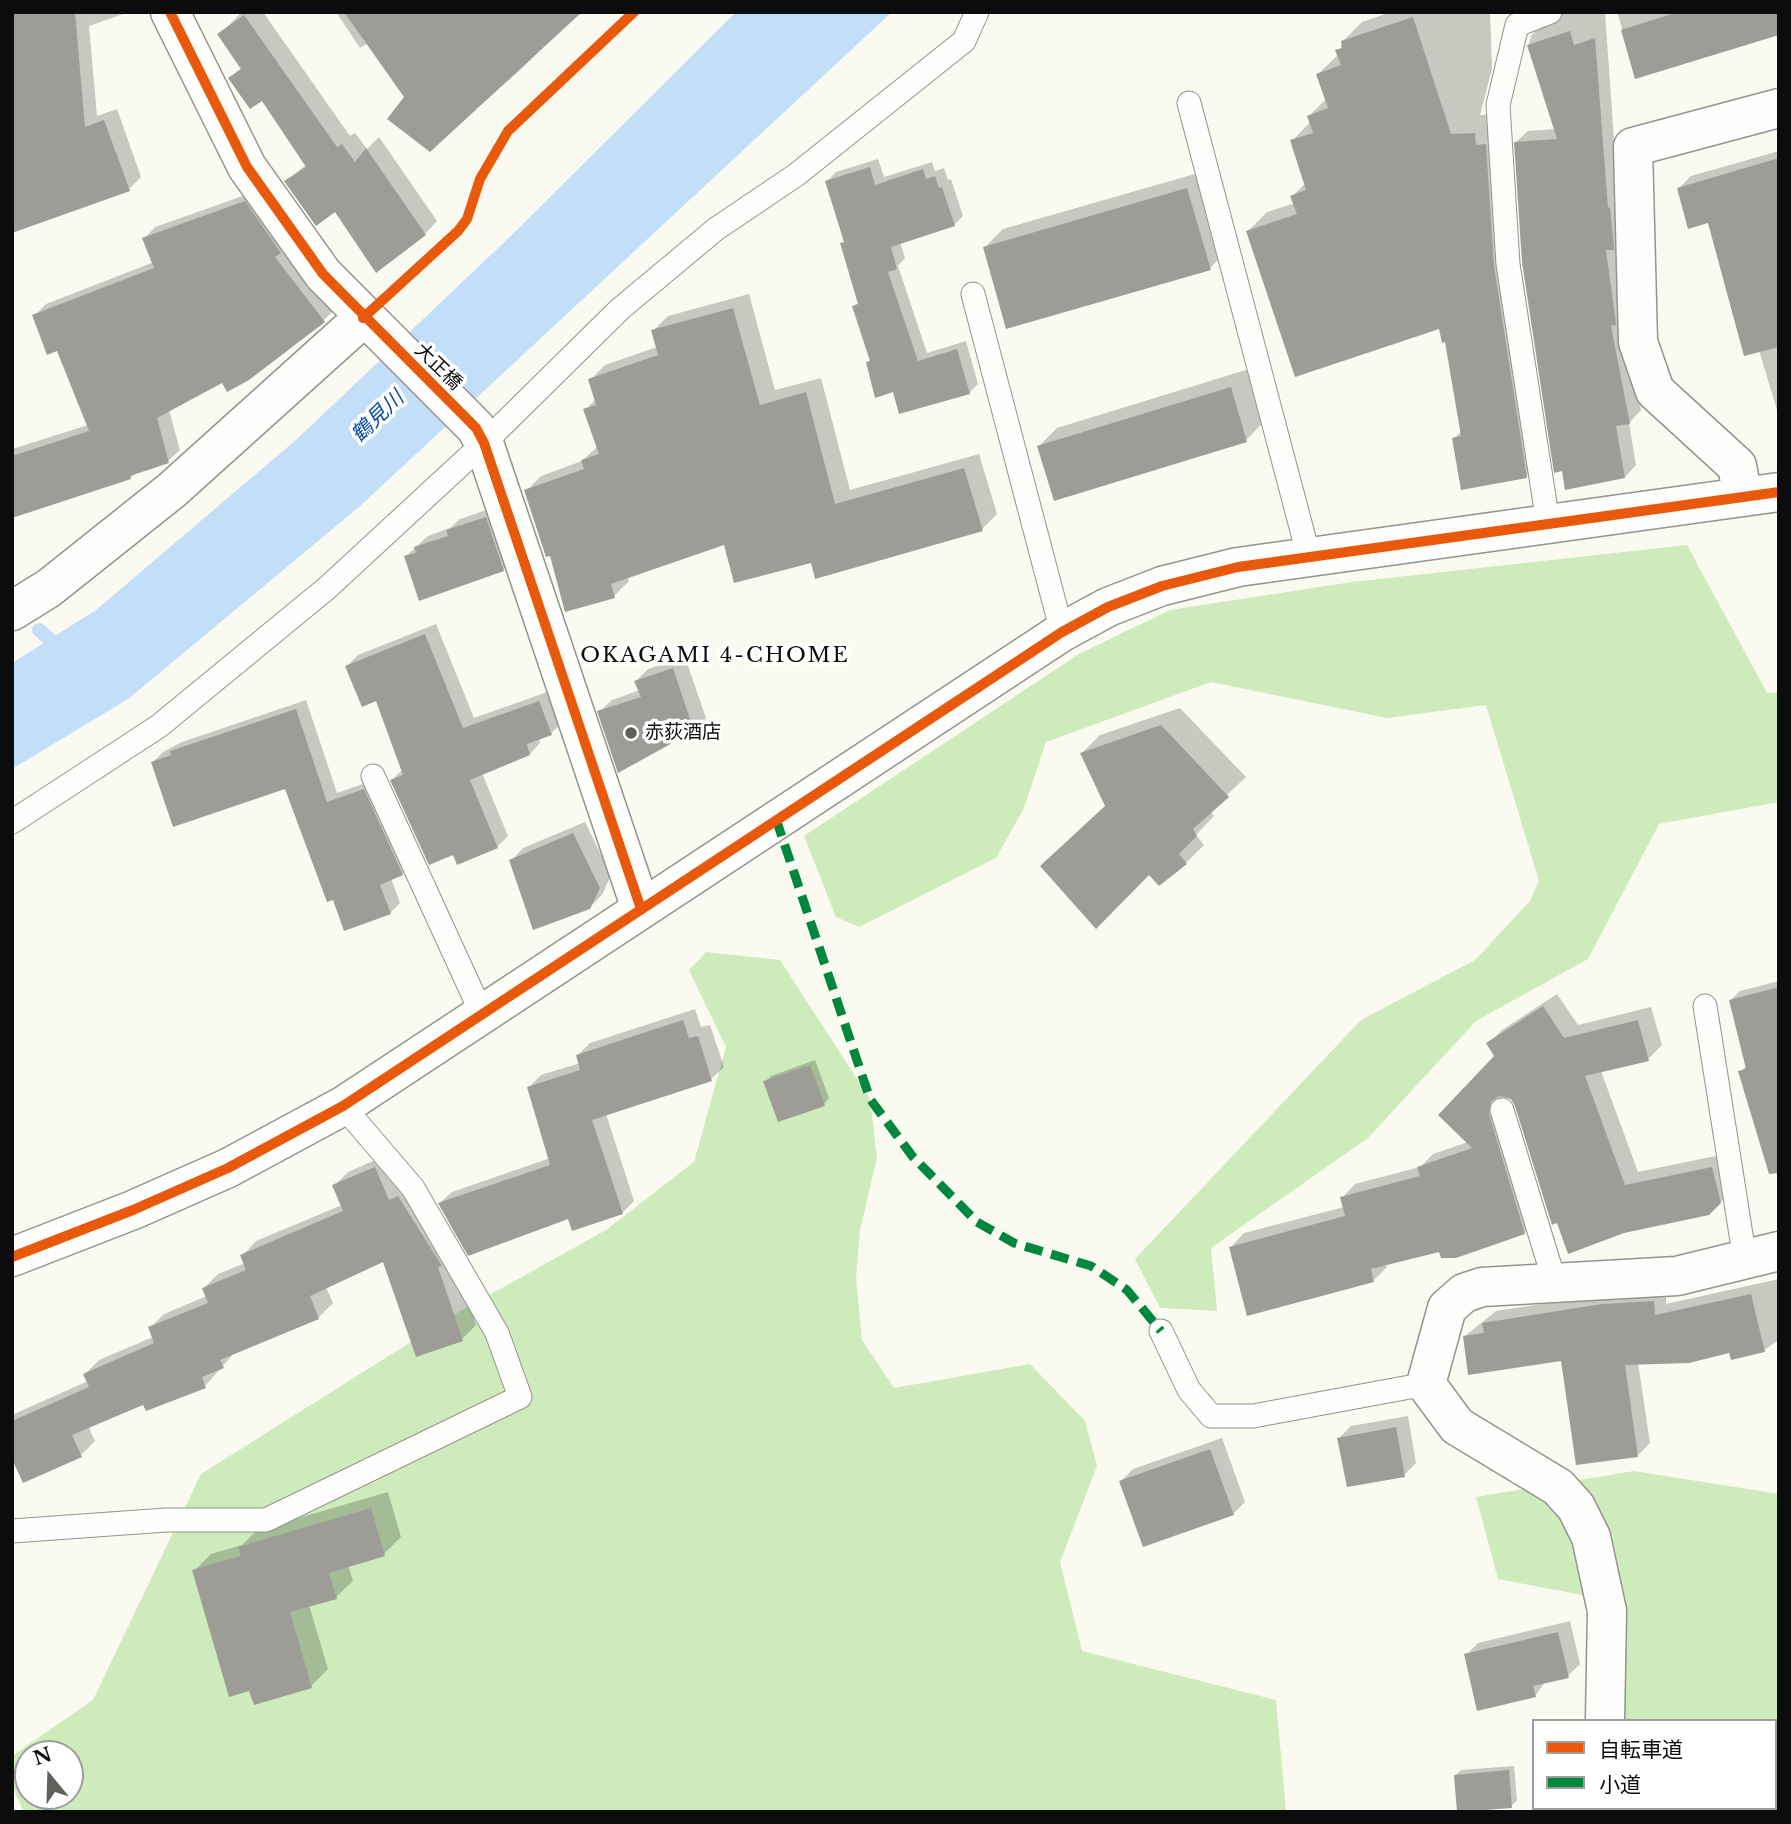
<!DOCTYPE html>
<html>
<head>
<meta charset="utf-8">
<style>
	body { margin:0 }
	#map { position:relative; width:1791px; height:1824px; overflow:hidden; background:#fafaf0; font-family:"Libre Baskerville","Noto Sans JP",serif }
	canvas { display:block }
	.frame { position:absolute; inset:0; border:14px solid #0c0c0c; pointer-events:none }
	.legend { position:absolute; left:1532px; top:1719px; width:245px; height:91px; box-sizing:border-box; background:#fff; border:2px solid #9e9e9e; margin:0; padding:9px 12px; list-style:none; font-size:21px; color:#0c0c0c }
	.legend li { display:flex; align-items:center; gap:14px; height:35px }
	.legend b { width:35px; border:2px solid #9e9e9e }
	.north { position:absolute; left:14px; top:1740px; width:70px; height:70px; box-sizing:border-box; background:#fff; border:2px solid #9e9e9e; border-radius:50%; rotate:341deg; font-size:19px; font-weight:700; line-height:28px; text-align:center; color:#0c0c0c }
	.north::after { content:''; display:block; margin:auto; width:24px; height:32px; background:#5f5f5c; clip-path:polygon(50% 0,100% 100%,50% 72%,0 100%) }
</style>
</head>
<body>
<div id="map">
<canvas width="1791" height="1824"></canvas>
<div class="frame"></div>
<ul class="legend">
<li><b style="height:9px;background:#e8590c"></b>自転車道</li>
<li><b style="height:9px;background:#00873e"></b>小道</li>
</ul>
<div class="north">N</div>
</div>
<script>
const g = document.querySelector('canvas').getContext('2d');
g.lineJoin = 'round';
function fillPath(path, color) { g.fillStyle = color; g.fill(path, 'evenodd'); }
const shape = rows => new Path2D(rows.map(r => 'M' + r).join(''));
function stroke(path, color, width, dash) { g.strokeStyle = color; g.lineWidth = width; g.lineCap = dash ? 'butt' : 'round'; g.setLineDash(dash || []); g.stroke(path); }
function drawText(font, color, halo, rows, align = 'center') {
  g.font = font + ' "Libre Baskerville","Noto Sans JP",serif'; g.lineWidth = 7; g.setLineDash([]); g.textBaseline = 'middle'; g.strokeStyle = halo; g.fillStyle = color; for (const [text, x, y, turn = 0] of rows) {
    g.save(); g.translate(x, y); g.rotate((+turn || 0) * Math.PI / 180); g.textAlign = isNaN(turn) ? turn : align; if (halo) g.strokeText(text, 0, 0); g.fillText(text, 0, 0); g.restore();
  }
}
const forest = shape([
	[1687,545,1767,693,1779,692,1779,802,1659,824,1588,959,1476,1021,1368,1138,1211,1248,1217,1311,1160,1308,1135,1259,1361,1020,1475,960,1530,901,1539,881,1486,705,1387,718,1211,682,1046,742,1024,808,996,858,859,927,836,917,804,836,1079,654,1170,610,1352,582],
	[706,952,780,960,870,1099,877,1158,860,1230,856,1278,862,1340,894,1388,1030,1364,1085,1421,1097,1466,1060,1562,1082,1651,1276,1700,1286,1812,24,1812,12,1786,12,1756,93,1700,201,1474,457,1313,606,1230,694,1162,726,1047,689,970],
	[28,1754,70,1754,70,1796,28,1796],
	[1634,1471,1779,1494,1779,1812,1605,1812,1605,1808,1775,1808,1775,1721,1611,1721,1619,1602,1498,1579,1476,1497]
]);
const water = shape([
	[736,12,892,12,359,507,128,699,12,769,12,663,96,610,297,439,517,230]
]);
const shadow = shape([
	[12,12,129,12,89,26,97,116,117,109,141,177,129,189,12,231],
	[242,12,263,12,350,136,355,133,367,149,379,137,437,221,425,234,335,209,286,181,307,164,263,98,231,78,242,67,220,34],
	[336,12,579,12,518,72,430,149,406,97,368,43,360,48],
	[1391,12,1490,12,1492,69,1480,115,1494,114,1546,457,1526,476,1454,438,1462,431,1446,340,1440,327,1248,231,1267,212,1295,203,1292,196,1306,183,1292,141,1311,121,1309,116,1327,98,1318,74,1339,54,1343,41,1362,22],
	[1564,12,1605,12,1618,197,1622,316,1641,410,1629,423,1636,465,1625,477,1563,469,1516,142,1528,131,1556,129,1529,44,1531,36,1542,24],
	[1617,12,1779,12,1637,77],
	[1779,151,1779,417,1759,350,1710,221,1679,188,1691,176],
	[878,159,884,177,932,162,935,171,944,168,948,180,951,179,963,216,954,225,900,242,905,258,898,266,927,353,966,341,978,384,969,393,894,390,867,363,871,359,854,307,859,302,842,244,845,240,827,181,836,172],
	[1205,171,1228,250,1210,268,985,247,1003,229],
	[257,191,335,309,323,321,169,410,180,450,168,461,136,473,130,478,12,516,12,449,88,425,58,348,34,316,46,304,154,262,144,239,155,227],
	[749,294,775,390,821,378,850,490,979,454,997,514,982,529,812,561,726,543,628,576,629,581,614,596,551,554,526,491,541,476,582,461,598,446,585,410,596,399,590,380,605,365,657,347,653,331,668,316],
	[1249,369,1264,422,1246,440,1039,446,1057,428],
	[498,506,515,558,503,570,406,556,428,536,450,528,460,519],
	[436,624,474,718,550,691,562,723,551,733,539,738,540,743,530,754,482,773,508,836,497,847,454,852,392,780,403,769,377,699,347,666,358,655],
	[685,657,706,718,693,730,599,712,612,700,640,690,636,681,648,669],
	[306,700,337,793,374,780,412,864,402,874,391,878,400,903,390,913,286,787,153,762,163,752,182,742],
	[1180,708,1246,777,1210,811,1214,816,1196,835,1204,845,1186,863,1107,806,1082,753,1100,735],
	[585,822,611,875,602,895,589,908,511,861,523,848],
	[1779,981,1779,1103,1740,1072,1747,1065,1730,1001,1740,991],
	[1557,994,1578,1025,1651,1007,1662,1045,1648,1059,1601,1071,1638,1172,1725,1154,1734,1188,1709,1214,1558,1221,1517,1105,1512,1098,1502,1096,1538,1219,1524,1233,1386,1264,1387,1267,1373,1281,1231,1247,1244,1233,1344,1207,1342,1198,1355,1184,1420,1167,1433,1154,1468,1142,1496,1056,1488,1044,1502,1030],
	[695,1009,701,1027,710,1025,724,1067,711,1079,606,1114,634,1201,622,1213,569,1217,440,1203,452,1192,550,1158,529,1087,541,1075,580,1063,578,1055,590,1043],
	[815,1060,829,1098,824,1104,766,1082,771,1076],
	[389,1154,451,1254,476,1325,462,1339,384,1260,326,1287,333,1303,318,1318,236,1351,205,1386,144,1402,88,1426,95,1441,81,1455,12,1455,14,1414,88,1381,85,1374,99,1360,153,1337,150,1328,164,1314,207,1296,204,1288,218,1274,245,1263,242,1256,256,1241,342,1205,334,1186,348,1172],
	[1779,1279,1779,1340,1764,1350,1730,1351,1638,1363,1650,1443,1638,1455,1563,1359,1465,1336,1496,1311,1615,1293,1666,1290,1666,1304],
	[1408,1416,1416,1463,1404,1475,1339,1438,1351,1426],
	[1222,1438,1245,1502,1233,1514,1121,1481,1133,1469],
	[388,1492,401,1537,384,1554,348,1565,353,1581,336,1597,309,1605,328,1669,311,1686,194,1571,211,1554,242,1545,257,1530],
	[1570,1621,1580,1664,1568,1676,1546,1681,1535,1696,1466,1655,1478,1643],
	[1514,1766,1517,1801,1511,1806,1455,1776,1461,1770]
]);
const stream = shape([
	[39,630,64,652]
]);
const building = shape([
	[12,12,75,12,85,127,104,120,130,191,12,233],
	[344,12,582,12,430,152,387,119,404,97],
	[1678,12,1779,12,1779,35,1635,79,1621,30],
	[244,15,337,147,342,144,355,162,366,148,426,235,376,273,335,212,316,226,284,181,306,167,262,101,250,109,228,78,241,69,217,34],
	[1413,17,1451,134,1475,133,1476,145,1486,144,1494,266,1527,478,1461,490,1452,438,1461,436,1445,342,1442,343,1439,329,1295,377,1246,231,1297,214,1290,196,1306,190,1290,140,1313,133,1307,116,1328,108,1316,74,1341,65,1335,50,1342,48,1341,41],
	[1570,31,1574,45,1595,38,1608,208,1610,207,1614,247,1614,250,1606,250,1615,316,1616,325,1611,326,1630,424,1616,426,1625,478,1565,490,1562,471,1554,473,1522,262,1514,142,1557,139,1527,45],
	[1779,158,1779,347,1744,356,1708,223,1688,229,1677,188],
	[870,167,875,185,923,169,926,179,935,176,939,188,942,187,955,226,891,247,897,269,888,272,918,361,957,349,970,394,899,414,893,392,875,398,866,362,870,361,852,306,858,304,840,243,844,242,825,181],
	[1187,188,1211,270,1006,329,983,247],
	[245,201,281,253,275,257,325,322,249,380,227,392,222,383,157,418,169,463,130,476,131,479,12,518,12,456,89,431,57,351,47,355,32,315,154,268,142,238],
	[733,308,760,405,806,392,835,504,964,468,983,531,815,579,811,563,734,583,724,545,611,584,615,598,565,612,550,556,546,557,524,490,584,469,581,460,599,454,583,409,596,405,588,379,658,355,651,330],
	[1231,387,1247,442,1054,501,1037,446],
	[486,517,504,571,419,601,404,556,416,553,414,547,448,536,446,530],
	[425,634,463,728,539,701,552,735,527,744,530,755,470,780,498,848,457,865,453,855,429,865,390,780,403,775,376,701,362,707,345,666],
	[673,668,694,731,618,773,597,711,641,697,634,681],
	[296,709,327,802,364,789,403,875,380,885,391,914,344,931,333,900,327,902,285,789,173,827,151,762,171,755,170,751],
	[1161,725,1229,797,1193,829,1197,836,1179,854,1187,864,1159,886,1149,875,1096,929,1040,866,1105,806,1080,753],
	[573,833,600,888,590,909,533,930,509,860],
	[1779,987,1779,1173,1769,1174,1738,1071,1746,1069,1729,1000],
	[1543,1006,1564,1038,1638,1020,1649,1061,1585,1076,1625,1185,1712,1167,1721,1203,1709,1215,1624,1233,1568,1254,1557,1223,1552,1225,1515,1106,1511,1099,1499,1096,1491,1101,1489,1114,1525,1234,1456,1258,1441,1258,1439,1252,1371,1269,1374,1282,1247,1316,1229,1247,1345,1216,1340,1197,1420,1176,1417,1167,1472,1148,1438,1115,1494,1056,1486,1043],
	[683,1020,689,1038,698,1036,712,1081,592,1120,623,1214,572,1231,568,1219,468,1256,438,1203,550,1165,527,1087,580,1070,576,1055],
	[810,1065,825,1106,778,1122,763,1081],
	[375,1167,389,1200,398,1196,442,1266,438,1267,463,1341,416,1357,383,1262,310,1296,319,1319,220,1360,224,1368,202,1377,206,1388,146,1411,143,1405,72,1435,82,1457,23,1483,12,1459,12,1421,89,1387,83,1374,154,1343,148,1327,208,1303,202,1288,246,1270,240,1255,343,1211,332,1185],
	[1751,1294,1765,1352,1731,1360,1729,1353,1689,1363,1625,1365,1638,1457,1576,1465,1561,1361,1468,1375,1463,1336,1484,1333,1482,1323,1602,1304,1654,1301,1655,1315],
	[1396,1427,1405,1477,1347,1487,1337,1438],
	[1210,1449,1234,1515,1143,1547,1119,1481],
	[371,1508,385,1556,329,1573,337,1599,290,1612,312,1688,254,1705,249,1691,229,1697,192,1570,241,1556,238,1547],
	[1558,1632,1569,1678,1533,1686,1536,1697,1477,1711,1464,1654],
	[1509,1770,1512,1808,1457,1812,1454,1775]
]);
const lane = shape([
	[1189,103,1309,557],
	[973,294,1062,632],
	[1548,523,1508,264,1498,105,1517,25,1550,12],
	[373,776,482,1014],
	[12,822,159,726,327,588,484,443,620,309,716,229,796,175,964,41,977,12],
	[1705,1006,1745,1260],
	[1502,1110,1555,1283],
	[1161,1331,1189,1390,1211,1416,1253,1416,1426,1384],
	[12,1531,166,1520,266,1520,520,1397,497,1333,413,1188,343,1106]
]);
const street = shape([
	[170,12,247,167,323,274,476,428,484,443,641,909],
	[1743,497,1737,466,1655,391,1638,342,1633,147,1779,108],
	[12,611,49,588,172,490,363,318],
	[12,1257,133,1210,228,1168,343,1106,1062,632,1108,607,1162,586,1238,567,1779,492],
	[1605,1721,1607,1611,1591,1537,1576,1507,1558,1487,1457,1426,1426,1384,1447,1308,1464,1293,1482,1287,1677,1276,1779,1251],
	[1590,1812,1590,1808]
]);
const quiet = shape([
	[776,819,870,1099,913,1157,977,1222,1014,1243,1091,1266,1127,1290,1161,1331]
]);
const cycleway = shape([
	[170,12,247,167,323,274,476,428,484,443,641,909],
	[363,318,458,231,467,219,480,179,508,131,634,12],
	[12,1257,133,1210,228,1168,343,1106,1062,632,1108,607,1162,586,1238,567,1779,492]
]);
const markers = [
	[631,733,7,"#5f5f5c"]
];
const streetNames = [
	["大正橋",438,367,44]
];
const poiNames = [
	["赤荻酒店",645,733]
];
const waterNames = [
	["鶴見川",378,417,-44]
];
const neighbourhoodNames = [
	["OKAGAMI 4-CHOME",715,656]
];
fillPath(forest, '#cdebbb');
fillPath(water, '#c3def8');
fillPath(shadow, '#0003');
stroke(stream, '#c3def8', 14);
fillPath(building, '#9d9c96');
stroke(lane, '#93938f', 25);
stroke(street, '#93938f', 41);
stroke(lane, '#fefefd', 23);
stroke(street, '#fefefd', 38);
stroke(quiet, '#00873e', 9, [18, 9]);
stroke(cycleway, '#e8590c', 10);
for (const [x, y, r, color] of markers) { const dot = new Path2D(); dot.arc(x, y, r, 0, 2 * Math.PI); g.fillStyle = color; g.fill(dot); stroke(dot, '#fff', 2.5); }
drawText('19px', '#0c0c0c', '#fff', streetNames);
drawText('19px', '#0c0c0c', '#fff', poiNames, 'left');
drawText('italic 21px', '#0d4ea7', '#fff', waterNames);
g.letterSpacing = '2px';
drawText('21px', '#0c0c0c', '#fff', neighbourhoodNames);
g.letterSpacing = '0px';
</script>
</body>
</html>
